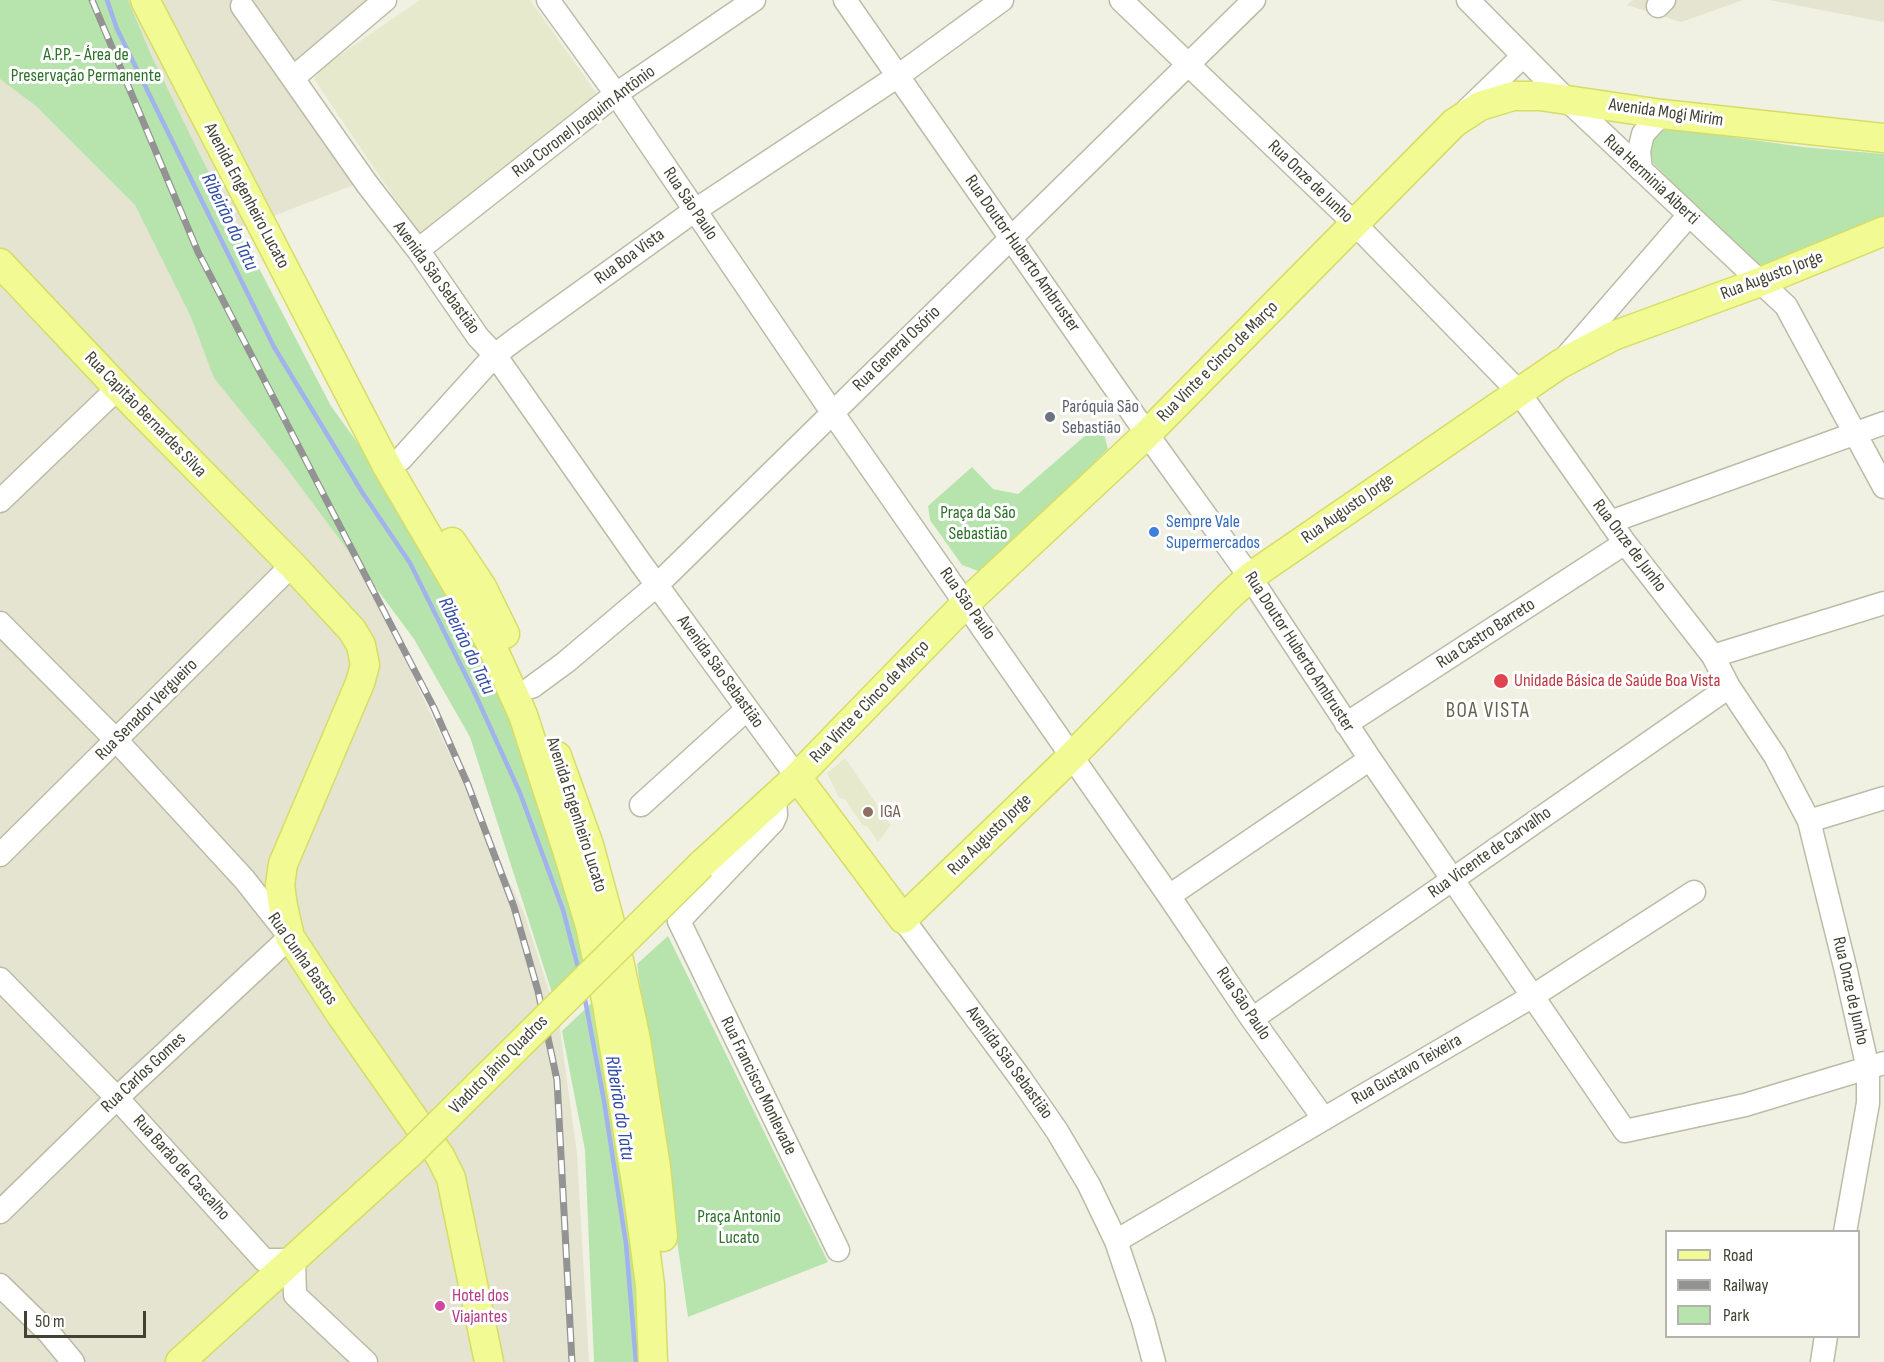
<!DOCTYPE html>
<html>
<head>
<meta charset="utf-8">
<style>
	body { margin:0 }
	#map { position:relative; width:1884px; height:1362px; overflow:hidden; background:#f0f1e3; font-family:"Sofia Sans Condensed",sans-serif }
	canvas { display:block }
	.legend { position:absolute; left:1665px; top:1230px; width:195px; height:108px; box-sizing:border-box; background:#fff; border:2px solid #b3b3ae; margin:0; padding:8px 10px; list-style:none; font-size:18px; color:#424234 }
	.legend li { display:flex; align-items:center; gap:12px; height:30px }
	.legend b { width:30px; border:2px solid #b3b3ae }
	.scale { position:absolute; left:24px; top:1311px; width:122px; height:27px; box-sizing:border-box; border:3px solid #424234; border-top:0; padding-left:8px; font-size:18px; line-height:21px; white-space:nowrap; color:#424234; -webkit-text-stroke:4px #fff; paint-order:stroke }
</style>
</head>
<body>
<div id="map">
<canvas width="1884" height="1362"></canvas>
<ul class="legend">
<li><b style="height:8px;background:#f2fa93"></b>Road</li>
<li><b style="height:8px;background:#939393"></b>Railway</li>
<li><b style="height:16px;background:#b7e4ad"></b>Park</li>
</ul>
<div class="scale">50 m</div>
</div>
<script>
const g = document.querySelector('canvas').getContext('2d');
g.lineJoin = 'round';
function fillPath(path, color) { g.fillStyle = color; g.fill(path, 'evenodd'); }
const shape = rows => new Path2D(rows.map(r => 'M' + r).join(''));
function stroke(path, color, width, dash) { g.strokeStyle = color; g.lineWidth = width; g.lineCap = dash ? 'butt' : 'round'; g.setLineDash(dash || []); g.stroke(path); }
function drawText(font, color, halo, rows, align = 'center') {
  g.font = font + ' "Sofia Sans Condensed",sans-serif'; g.lineWidth = 6; g.setLineDash([]); g.textBaseline = 'middle'; g.strokeStyle = halo; g.fillStyle = color; for (const [text, x, y, turn = 0] of rows) {
    g.save(); g.translate(x, y); g.rotate((+turn || 0) * Math.PI / 180); g.textAlign = isNaN(turn) ? turn : align; if (halo) g.strokeText(text, 0, 0); g.fillText(text, 0, 0); g.restore();
  }
}
const residential = shape([
	[0,0,382,0,303,80,374,177,209,241,524,913,559,1022,577,1154,589,1362,0,1362],
	[1633,0,1743,0,1681,22,1627,5],
	[1769,0,1884,0,1884,22]
]);
const education = shape([
	[420,0,530,0,600,98,419,234,314,79,324,66],
	[845,758,891,825,878,842,867,826,863,826,845,799,839,798,827,773]
]);
const green = shape([
	[0,0,128,0,151,55,204,163,331,406,393,492,452,590,524,750,588,959,552,993,470,737,414,639,282,462,214,378,191,317,135,205,36,106,0,79],
	[1668,128,1803,147,1884,154,1884,229,1759,270,1653,163,1650,147,1657,134],
	[1094,428,1104,434,1108,449,981,572,962,565,930,520,928,506,972,467,993,489,1018,494],
	[668,936,828,1262,688,1317,637,964],
	[599,996,648,1362,594,1362,585,1150,562,1031]
]);
const stream = shape([
	[107,0,117,29,274,347,362,492,410,563,476,696,520,793,563,910,579,971],
	[584,994,604,1101,626,1244,636,1362]
]);
const minor = shape([
	[548,0,616,94,832,412,1169,896,1252,1019,1324,1119],
	[845,0,1147,434,1250,577,1370,759,1625,1131,1745,1105,1884,1063],
	[1121,0,1354,223,1518,391,1625,543,1713,656,1729,687,1775,756,1809,821,1846,971,1868,1069,1868,1103,1845,1232],
	[1468,0,1566,99,1786,306,1884,487],
	[242,6,367,184,418,250,478,337,495,355,640,562,797,777],
	[1658,6,1664,0],
	[293,78,385,0],
	[1468,109,1523,56],
	[1641,170,1639,151,1643,134,1662,114],
	[418,250,616,94,754,0],
	[1566,357,1689,215],
	[401,459,495,355,516,339,694,211,898,76,1002,0],
	[0,501,118,388],
	[1610,522,1884,423],
	[0,623,117,741,244,879,290,937,117,1098,0,1212],
	[1713,656,1884,603],
	[532,687,566,662,657,585,1254,0],
	[1346,724,1625,543],
	[775,797,776,815,773,822,679,921,838,1250],
	[641,805,747,709],
	[1809,821,1884,798],
	[0,855,292,565],
	[1169,896,1370,759],
	[903,919,1021,1079,1057,1131,1089,1185,1116,1241,1143,1321,1154,1362],
	[0,979,117,1098,264,1260,294,1260,295,1295],
	[1252,1019,1729,687],
	[1116,1241,1533,996,1694,892],
	[0,1285,49,1333,73,1362],
	[295,1295,366,1362],
	[1822,1362,1826,1336]
]);
const major = shape([
	[145,0,388,468,490,642,523,715,567,850,590,926,607,1004,638,1195,650,1285,653,1362],
	[0,263,118,388,292,565,352,630,361,645,365,665,360,683,283,864,280,885,283,906,290,937,341,1015,440,1156,451,1178,489,1362],
	[452,542,482,587,505,634],
	[557,756,589,845,614,937,636,1040,656,1167,663,1237],
	[797,777,903,919,1072,756,1228,597,1250,577,1560,364,1613,336,1760,282,1884,231],
	[701,865,797,777,966,603,1147,434,1454,123,1480,106,1513,96,1540,96,1662,114,1884,138],
	[180,1362,409,1154]
]);
const rail = shape([
	[92,0,198,252,434,708,468,785,514,907,538,991,557,1080,572,1362]
]);
const majorBridge = shape([
	[409,1154,701,865]
]);
const markers = [
	[1050,417,6,"#6b7280"],
	[1154,532,6,"#3f7fe0"],
	[1501,681,8,"#e0444e"],
	[868,812,6,"#8d6e63"],
	[440,1306,6,"#d1479c"]
];
const parkNames = [
	["A.P.P. - Área de",86,55],
	["Preservação Permanente",86,76],
	["Praça da São",978,513],
	["Sebastião",978,534],
	["Praça Antonio",739,1217],
	["Lucato",739,1238]
];
const streetNames = [
	["Avenida Mogi Mirim",1666,113,8],
	["Rua Coronel Joaquim Antônio",584,122,-37],
	["Rua Herminia Aiberti",1651,180,43],
	["Rua Onze de Junho",1310,182,44],
	["Avenida Engenheiro Lucato",246,196,62],
	["Rua São Paulo",690,204,56],
	["Rua Doutor Huberto Ambruster",1022,254,55],
	["Rua Boa Vista",630,257,-36],
	["Rua Augusto Jorge",1772,276,-21],
	["Avenida São Sebastião",436,278,54],
	["Rua General Osório",897,349,-44],
	["Rua Vinte e Cinco de Março",1218,362,-45],
	["Rua Capitão Bernardes Silva",145,415,46],
	["Rua Augusto Jorge",1348,509,-35],
	["Rua Onze de Junho",1629,546,53],
	["Rua São Paulo",967,604,55],
	["Rua Castro Barreto",1486,634,-33],
	["Rua Doutor Huberto Ambruster",1299,652,57],
	["Avenida São Sebastião",720,672,54],
	["Rua Vinte e Cinco de Março",870,702,-46],
	["Rua Senador Vergueiro",147,710,-45],
	["Avenida Engenheiro Lucato",576,815,72],
	["Rua Augusto Jorge",990,835,-44],
	["Rua Vicente de Carvalho",1490,853,-35],
	["Rua Cunha Bastos",302,959,55],
	["Rua Onze de Junho",1850,991,77],
	["Rua São Paulo",1243,1004,56],
	["Avenida São Sebastião",1009,1063,54],
	["Viaduto Jânio Quadros",499,1065,-45],
	["Rua Gustavo Teixeira",1407,1070,-30],
	["Rua Carlos Gomes",144,1073,-43],
	["Rua Francisco Monlevade",758,1086,64],
	["Rua Barão de Cascalho",181,1168,48]
];
const worshipNames = [
	["Paróquia São",1062,407],
	["Sebastião",1062,428]
];
const shopNames = [
	["Sempre Vale",1166,522],
	["Supermercados",1166,543]
];
const healthNames = [
	["Unidade Básica de Saúde Boa Vista",1514,681]
];
const educationNames = [
	["IGA",880,812]
];
const hotelNames = [
	["Hotel dos",452,1296],
	["Viajantes",452,1317]
];
const waterNames = [
	["Ribeirão do Tatu",229,222,64],
	["Ribeirão do Tatu",466,646,64],
	["Ribeirão do Tatu",619,1108,81]
];
const quarterNames = [
	["BOA VISTA",1488,712]
];
fillPath(residential, '#e4e4d1');
fillPath(education, '#e7e9cd');
fillPath(green, '#b7e4ad');
stroke(stream, '#a1b2ec', 4.5);
stroke(minor, '#bbbba6', 25);
stroke(major, '#d6dd64', 31);
stroke(minor, '#fff', 22);
stroke(major, '#f2fa93', 28);
stroke(rail, '#939393', 7);
stroke(rail, '#fff', 4.5, [14]);
stroke(majorBridge, '#d6dd64', 31, []);
stroke(majorBridge, '#f2fa93', 28);
for (const [x, y, r, color] of markers) { const dot = new Path2D(); dot.arc(x, y, r, 0, 2 * Math.PI); g.fillStyle = color; g.fill(dot); stroke(dot, '#fff', 2); }
drawText('18px', '#2c702a', '#fff', parkNames);
drawText('18px', '#424234', '#fff', streetNames);
drawText('18px', '#5b616d', '#fff', worshipNames, 'left');
drawText('18px', '#366cbe', '#fff', shopNames, 'left');
drawText('18px', '#be3a42', '#fff', healthNames, 'left');
drawText('18px', '#785e54', '#fff', educationNames, 'left');
drawText('18px', '#b23c85', '#fff', hotelNames, 'left');
drawText('italic 20px', '#324ca8', '#fff', waterNames);
g.letterSpacing = '1.5px';
drawText('21px', '#64634b', '#fff', quarterNames);
g.letterSpacing = '0px';
</script>
</body>
</html>
